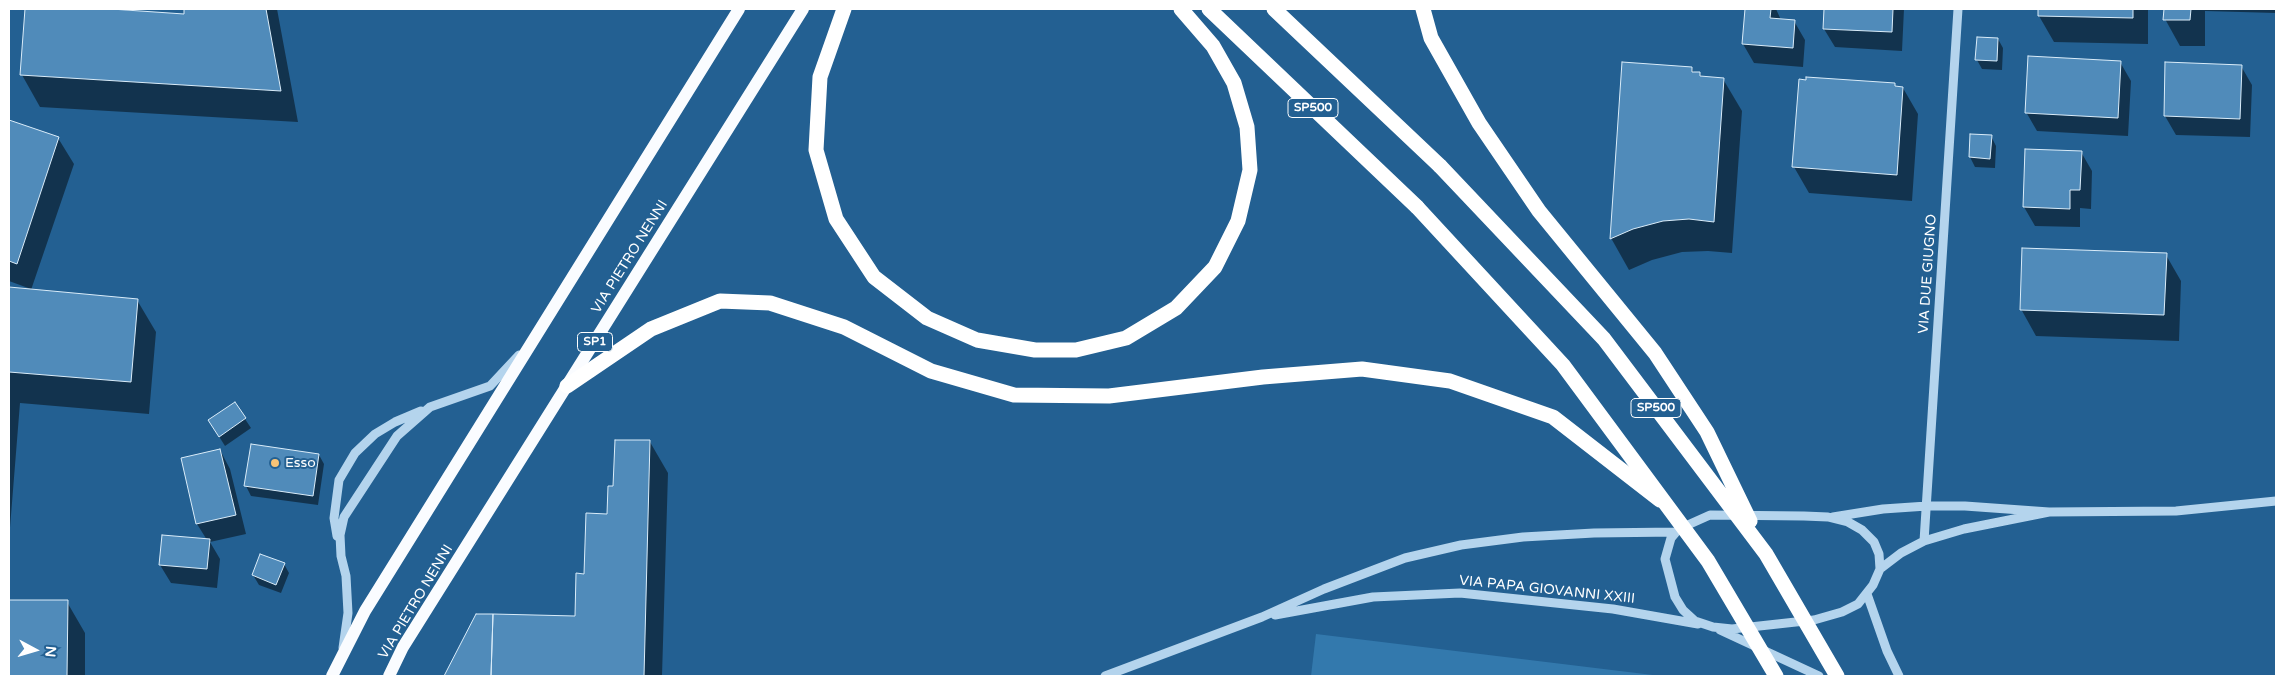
<!DOCTYPE html>
<html>
<head>
<meta charset="utf-8">
<style>
	body { margin:0 }
	#map { position:relative; width:2285px; height:685px; overflow:hidden; background:#236092; font-family:"Varela Round",sans-serif }
	canvas { display:block }
	.frame { position:absolute; inset:0; border:10px solid #fff; pointer-events:none }
	.north { position:absolute; left:10px; top:625px; width:50px; height:50px; -webkit-text-stroke:4px #236092; paint-order:stroke; rotate:96deg; font-size:14px; font-weight:700; line-height:20px; text-align:center; color:#fff }
	.north::after { content:''; display:block; margin:auto; width:18px; height:22px; background:#fff; clip-path:polygon(50% 0,100% 100%,50% 72%,0 100%) }
</style>
</head>
<body>
<div id="map">
<canvas width="2285" height="685"></canvas>
<div class="frame"></div>
<div class="north">N</div>
</div>
<script>
const g = document.querySelector('canvas').getContext('2d');
g.lineJoin = 'round';
function fillPath(path, color) { g.fillStyle = color; g.fill(path, 'evenodd'); }
const shape = rows => new Path2D(rows.map(r => 'M' + r).join(''));
function stroke(path, color, width, dash) { g.strokeStyle = color; g.lineWidth = width; g.lineCap = dash ? 'butt' : 'round'; g.setLineDash(dash || []); g.stroke(path); }
function drawText(font, color, halo, rows, align = 'center') {
  g.font = font + ' "Varela Round",sans-serif'; g.lineWidth = 4; g.setLineDash([]); g.textBaseline = 'middle'; g.strokeStyle = halo; g.fillStyle = color; for (const [text, x, y, turn = 0] of rows) {
    g.save(); g.translate(x, y); g.rotate((+turn || 0) * Math.PI / 180); g.textAlign = isNaN(turn) ? turn : align; if (halo) g.strokeText(text, 0, 0); g.fillText(text, 0, 0); g.restore();
  }
}
const green = shape([
	[1316,634,1661,676,1311,676]
]);
const shadow = shape([
	[26,9,133,9,133,12,185,16,185,9,277,9,298,122,40,107,22,75],
	[1746,9,1776,9,1781,20,1794,21,1805,40,1803,67,1754,63,1743,44],
	[1825,9,1904,9,1902,51,1835,47,1824,29],
	[2039,9,2148,9,2148,44,2054,42,2039,16],
	[2165,9,2276,9,2276,13,2205,11,2205,46,2180,46,2165,19],
	[1998,39,2003,48,2002,70,1982,69,1977,60],
	[2120,62,2131,81,2128,136,2037,131,2026,112],
	[2241,66,2252,85,2250,137,2176,135,2165,116],
	[1692,68,1694,73,1700,74,1702,77,1723,79,1742,111,1732,253,1708,251,1682,252,1652,260,1629,270,1611,238],
	[1894,84,1896,88,1903,88,1918,114,1912,201,1809,193,1794,167],
	[9,121,58,138,74,164,31,290,137,300,156,332,149,414,20,403,9,540,9,288,31,289,9,281],
	[1971,136,1991,136,1996,146,1995,168,1975,167,1970,157],
	[2081,152,2092,171,2091,209,2080,208,2080,227,2035,226,2024,207],
	[2166,255,2181,281,2179,341,2036,336,2021,309],
	[235,404,251,428,225,446,215,430],
	[650,442,668,473,662,676,446,676,477,615,576,618,586,575,608,515,615,487],
	[220,450,230,469,246,534,210,542,220,559,217,588,171,583,160,565,207,540,197,524,182,459],
	[319,455,324,464,318,505,251,496,246,486],
	[284,564,289,573,281,593,259,585,253,575],
	[9,601,67,602,85,633,85,676,9,676]
]);
const building = shape([
	[25,9,111,9,184,14,184,9,266,9,281,91,20,75,25,9],
	[1745,9,1771,9,1770,18,1795,20,1793,48,1742,44,1745,9],
	[1824,9,1893,9,1892,32,1823,29,1824,9],
	[2038,9,2133,9,2133,18,2038,16,2038,9],
	[2164,9,2191,9,2190,20,2163,20,2164,9],
	[1977,37,1998,38,1997,61,1975,60,1977,37],
	[2028,56,2121,61,2118,118,2025,113,2028,56],
	[1622,62,1692,67,1692,72,1700,72,1700,76,1724,78,1714,222,1689,219,1663,221,1633,229,1610,239,1622,62],
	[2165,62,2242,65,2240,119,2164,116,2165,62],
	[1806,77,1895,83,1895,86,1903,87,1897,175,1792,167,1799,79,1806,80,1806,77],
	[9,120,59,137,17,264,9,261,9,120],
	[1970,134,1992,135,1990,159,1969,157,1970,134],
	[2025,149,2082,151,2080,190,2070,190,2070,209,2023,207,2025,149],
	[2022,248,2167,253,2164,315,2020,310,2022,248],
	[9,287,138,299,131,382,9,372,9,287],
	[235,402,246,418,219,437,208,420,235,402],
	[615,440,650,440,644,676,491,676,493,614,575,616,576,573,584,574,586,513,607,514,608,486,613,486,615,440],
	[251,444,319,454,313,496,244,486,251,444],
	[220,449,236,515,196,524,181,458,220,449],
	[162,535,210,539,207,569,159,565,162,535],
	[260,554,285,563,276,585,252,575,260,554],
	[9,600,68,600,67,676,9,676,9,600],
	[476,614,493,614,491,676,444,676,476,614]
]);
const minor = shape([
	[1833,517,1883,509,1927,506,1965,506,2049,512,2176,511,2276,501],
	[337,536,334,518,339,480,355,453,375,434,395,422,421,411],
	[1924,541,1958,9],
	[1880,569,1879,554,1874,542,1862,530,1848,522,1828,517,1804,516,1710,515,1681,528,1676,532,1671,538,1665,559,1675,597,1683,610,1695,621,1713,627,1732,629,1814,620,1842,612,1858,604,1873,585,1880,569,1901,553,1924,541,1964,529,2049,512],
	[1867,594,1887,651,1899,676],
	[1275,615,1373,597,1460,593,1613,609,1698,624],
	[1720,630,1819,676],
	[343,648,348,613,346,576,341,556,340,535,344,517,397,436,430,407,490,386,519,355],
	[1105,676,1262,617,1324,589,1405,558,1461,545,1523,537,1594,533,1676,532]
]);
const major = shape([
	[332,676,365,611,739,9],
	[389,676,403,647,803,9]
]);
const highway = shape([
	[844,9,820,77,816,150,836,219,874,277,927,318,977,340,1035,350,1076,350,1126,338,1176,308,1215,267,1238,221,1250,170,1247,127,1234,83,1213,46,1181,9],
	[1209,9,1417,207],
	[1274,9,1440,166],
	[567,386,651,329,720,301,770,303,844,327,931,371,1014,395,1109,396,1263,377,1362,369,1450,381,1553,417,1660,500]
]);
const highwayBridge = shape([
	[1423,9,1431,38,1479,123,1539,211,1655,353,1707,432,1750,521],
	[1440,166,1604,339,1766,554,1837,676],
	[1417,207,1563,365,1708,561,1776,676]
]);
const markers = [
	[275,463,5,"#f8c477"]
];
const shields = [
	[1313,108,50],
	[595,342,35],
	[1656,408,50]
];
const shieldNames = [
	["SP500",1313,108],
	["SP1",595,342],
	["SP500",1656,408]
];
const streetNames = [
	["VIA PIETRO NENNI",630,257,-58],
	["VIA DUE GIUGNO",1928,274,-86],
	["VIA PAPA GIOVANNI XXIII",1547,590,6],
	["VIA PIETRO NENNI",416,602,-59]
];
const poiNames = [
	["Esso",285,463]
];
fillPath(green, '#3379ad');
fillPath(shadow, '#0007');
fillPath(building, '#508bba');
stroke(building, '#daecf9', 1);
stroke(minor, '#b4d4ed', 9);
stroke(major, '#fafcff', 12);
stroke(highway, '#fff', 15);
stroke(highwayBridge, '#fff', 15);
for (const [x, y, r, color] of markers) { const dot = new Path2D(); dot.arc(x, y, r, 0, 2 * Math.PI); g.fillStyle = color; g.fill(dot); stroke(dot, '#236092', 2); }
for (const [x, y, w] of shields) { const box = new Path2D(); box.roundRect(x - w / 2, y - 9.5, w, 19, 4); g.fillStyle = '#236092'; g.fill(box); stroke(box, '#fff', 1); }
drawText('bold 12px', '#fff', null, shieldNames);
drawText('14px', '#fff', '#236092', streetNames);
drawText('14px', '#fff', '#236092', poiNames, 'left');
</script>
</body>
</html>
